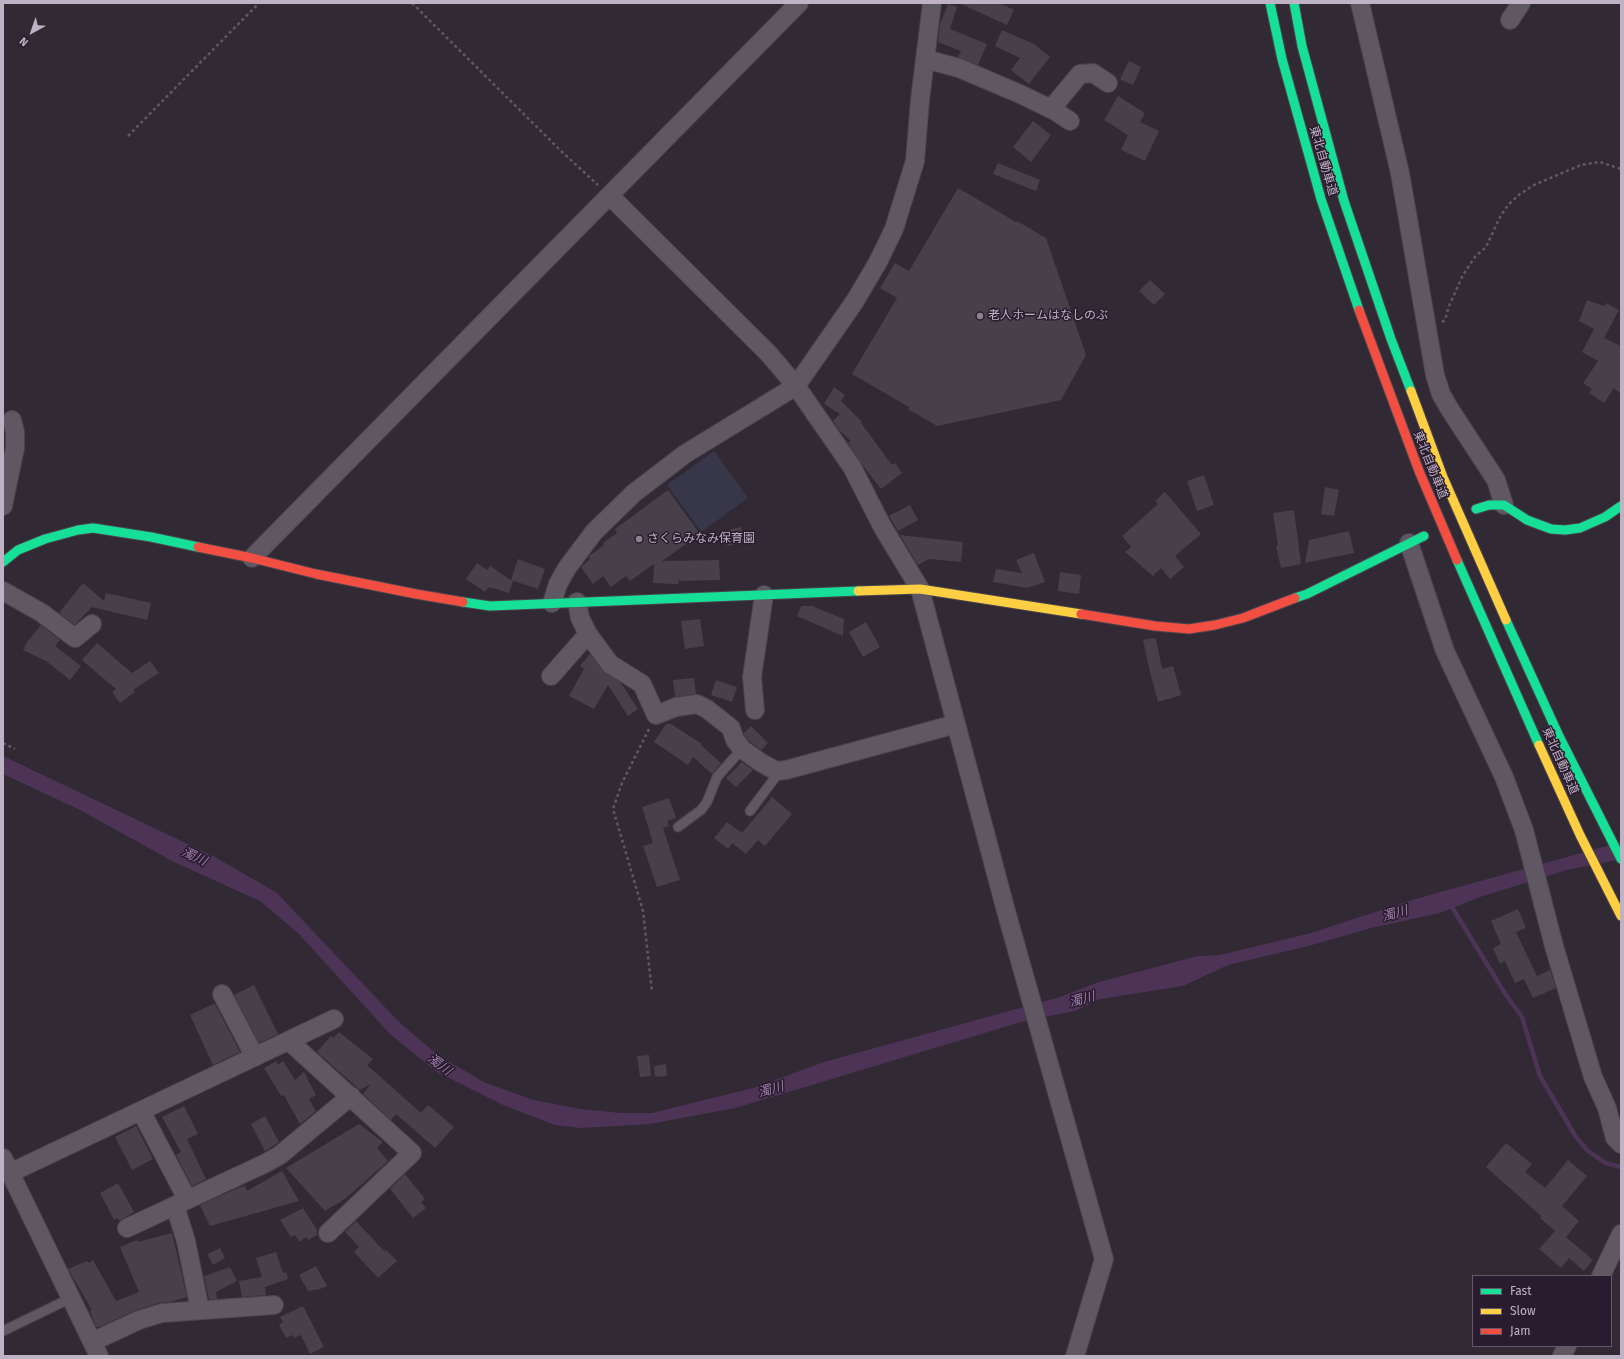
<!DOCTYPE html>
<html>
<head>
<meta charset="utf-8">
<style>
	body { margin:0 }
	#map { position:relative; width:1624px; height:1359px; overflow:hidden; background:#312934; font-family:"Fira Sans",sans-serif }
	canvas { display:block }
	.frame { position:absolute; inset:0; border:4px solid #c0b2c5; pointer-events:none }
	.legend { position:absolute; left:1472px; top:1275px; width:140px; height:72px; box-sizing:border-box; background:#291c2e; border:1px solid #65586a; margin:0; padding:5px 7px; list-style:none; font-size:12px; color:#c0b2c5 }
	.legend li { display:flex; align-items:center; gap:8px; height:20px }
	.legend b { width:20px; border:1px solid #65586a }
	.north { position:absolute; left:12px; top:12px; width:40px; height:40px; -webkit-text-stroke:3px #291c2e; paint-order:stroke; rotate:220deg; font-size:11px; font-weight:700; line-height:16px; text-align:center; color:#c0b2c5 }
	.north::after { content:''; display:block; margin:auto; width:14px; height:18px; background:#c0b2c5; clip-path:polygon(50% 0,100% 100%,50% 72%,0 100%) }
</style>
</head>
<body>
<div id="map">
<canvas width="1624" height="1359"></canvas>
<div class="frame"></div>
<ul class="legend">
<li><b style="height:5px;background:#16e098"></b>Fast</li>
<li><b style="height:5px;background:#ffcf43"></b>Slow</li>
<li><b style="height:5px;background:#f24e42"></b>Jam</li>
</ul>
<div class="north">N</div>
</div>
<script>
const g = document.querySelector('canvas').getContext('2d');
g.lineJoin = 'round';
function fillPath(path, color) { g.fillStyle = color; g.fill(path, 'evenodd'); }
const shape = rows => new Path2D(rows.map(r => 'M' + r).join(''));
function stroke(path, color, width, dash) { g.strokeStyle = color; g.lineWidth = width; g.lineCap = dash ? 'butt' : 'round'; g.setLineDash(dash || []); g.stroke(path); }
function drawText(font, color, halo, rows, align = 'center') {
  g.font = font + ' "Fira Sans","Noto Sans JP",sans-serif'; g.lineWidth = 3; g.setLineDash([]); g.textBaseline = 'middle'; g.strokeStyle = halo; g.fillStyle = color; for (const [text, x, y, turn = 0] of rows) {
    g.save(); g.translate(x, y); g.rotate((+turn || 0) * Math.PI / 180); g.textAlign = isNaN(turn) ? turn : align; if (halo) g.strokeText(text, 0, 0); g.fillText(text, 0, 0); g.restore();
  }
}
const green = shape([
	[714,451,748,498,701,532,667,485]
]);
const water = shape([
	[3,756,215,857,277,893,399,1022,439,1056,484,1082,533,1100,581,1109,620,1113,652,1113,753,1088,824,1062,1060,997,1099,982,1198,956,1220,955,1311,933,1412,900,1621,842,1621,859,1567,870,1480,897,1440,913,1371,928,1312,945,1228,965,1183,986,1100,999,1075,1011,1028,1020,735,1108,650,1124,580,1128,555,1125,503,1105,437,1072,390,1034,298,933,260,901,174,862,80,810,3,774]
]);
const stream = shape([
	[1450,904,1506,995,1522,1017,1540,1076,1576,1137,1588,1151,1606,1163,1621,1167]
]);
const building = shape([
	[959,3,1000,3,1014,10,1007,25],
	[948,4,957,7,950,29,987,44,978,65,958,57,961,51,938,42,940,24],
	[1002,30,1034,44,1050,57,1029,84,1011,70,1020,58,995,46],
	[1129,61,1141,67,1133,85,1120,79],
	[1118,96,1145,113,1140,122,1159,131,1145,161,1121,150,1128,135,1104,120],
	[1033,121,1051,135,1031,162,1013,147],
	[998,163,1040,180,1036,191,993,174],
	[958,188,1016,222,1017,221,1046,238,1086,355,1061,400,937,426,908,409,909,407,852,374,897,298,880,288,895,263,909,271],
	[1150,280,1165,294,1154,305,1139,291],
	[1587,300,1604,306,1606,303,1619,310,1604,338,1621,346,1621,394,1614,388,1604,403,1589,393,1592,389,1583,383,1598,361,1582,352,1594,329,1579,321],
	[834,387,845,395,841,401,862,422,861,423,892,465,895,463,902,473,881,489,864,467,848,443,851,441,840,431,833,421,840,414,824,404],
	[1204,475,1214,505,1197,511,1187,481],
	[1325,487,1339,490,1334,516,1321,514],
	[668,490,700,534,662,561,719,560,720,580,678,581,679,584,672,584,653,583,654,564,630,581,626,576,611,587,603,576,593,584,581,567,590,559,589,556,604,545,603,543,617,533,615,529],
	[1165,492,1201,534,1175,556,1184,567,1170,579,1161,568,1153,576,1125,552,1131,547,1122,536,1158,504,1155,501],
	[910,505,918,520,898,531,889,516],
	[1294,510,1301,564,1281,568,1276,546,1278,546,1273,513],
	[741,527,745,542,727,546,724,531],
	[1349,531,1354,553,1305,563,1309,540],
	[900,535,963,542,961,562,929,559,918,565],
	[1034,553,1045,582,1027,588,993,582,996,569,1022,573,1016,560],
	[518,559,545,569,538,589,511,580,513,581,509,593,489,587,485,592,466,579,477,563,487,570,490,566,511,580],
	[1060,572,1081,575,1079,594,1058,591],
	[83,583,104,601,106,593,151,603,147,620,92,607,75,625,59,613],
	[801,606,812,606,844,619,843,636,797,616],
	[700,619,704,646,685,649,681,621],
	[866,622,880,647,863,657,849,632],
	[41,625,60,640,55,646,81,666,70,680,46,661,23,650,27,642],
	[1153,638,1156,639,1162,669,1173,666,1181,695,1158,702,1150,672,1143,640],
	[97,643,132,673,150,661,159,673,133,690,135,692,120,703,112,692,116,689,82,660],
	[590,654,602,670,621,683,638,709,628,716,608,685,594,709,569,696,584,669,580,666],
	[694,678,696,694,675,697,673,680],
	[716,680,737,687,732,702,711,695],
	[666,724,671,724,702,744,701,745,721,763,712,774,693,757,688,765,654,742],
	[751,726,768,743,761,750,749,741,744,735,744,733],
	[742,762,753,770,736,787,726,778],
	[772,797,792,814,765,846,758,840,746,854,732,843,728,849,714,838,727,822,742,833],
	[669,798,676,818,667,821,669,826,663,828,680,880,657,887,643,846,653,843,642,807],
	[1518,909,1526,928,1516,932,1537,976,1550,970,1556,988,1533,998,1524,979,1515,983,1505,961,1500,964,1493,948,1501,944,1491,921],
	[254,985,278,1034,259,1043,234,995],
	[213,1004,215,1004,240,1052,213,1065,190,1015],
	[339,1032,373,1059,367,1065,421,1113,428,1105,454,1127,435,1148,396,1114,391,1120,363,1094,371,1084,360,1090,317,1052,331,1036,333,1038],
	[649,1055,651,1076,640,1077,637,1056],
	[276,1061,278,1065,283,1061,295,1080,304,1072,316,1095,309,1099,316,1111,300,1124,284,1095,281,1096,264,1068],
	[666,1064,667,1076,655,1077,654,1066],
	[184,1106,198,1134,187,1139,206,1179,192,1186,176,1155,181,1152,162,1117],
	[265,1116,279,1142,265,1151,251,1124],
	[359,1124,383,1142,377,1148,388,1161,345,1199,325,1211,286,1168],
	[136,1126,153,1159,132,1170,115,1137],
	[1506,1143,1532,1164,1525,1172,1545,1188,1568,1160,1587,1176,1562,1206,1579,1221,1566,1237,1593,1260,1584,1271,1569,1258,1561,1268,1539,1249,1555,1231,1540,1218,1541,1216,1486,1167],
	[282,1171,299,1201,210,1226,200,1205,238,1188,245,1186,247,1191],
	[405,1174,425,1199,421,1202,426,1208,413,1218,390,1189],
	[118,1183,134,1212,119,1221,118,1218,114,1220,100,1193],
	[303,1208,317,1230,317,1235,308,1240,306,1237,299,1242,295,1235,291,1237,280,1220],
	[356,1221,384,1251,386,1250,397,1261,378,1278,354,1252,359,1247,345,1232],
	[172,1233,187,1297,170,1302,159,1303,136,1310,102,1326,96,1327,90,1311,92,1310,68,1269,87,1261,89,1263,93,1260,116,1301,139,1292,120,1247,137,1240,138,1242],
	[220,1248,225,1258,213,1265,207,1254],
	[276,1252,283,1273,286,1272,288,1279,265,1287,266,1295,242,1297,239,1281,262,1277,256,1258],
	[316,1266,327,1286,320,1289,308,1291,299,1275],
	[230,1267,237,1281,216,1292,217,1299,209,1299,204,1276],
	[303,1306,324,1347,310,1354,301,1335,294,1338,292,1335,286,1338,279,1325,283,1322,280,1317]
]);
const path = shape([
	[412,3,561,151,598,185],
	[128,136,259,3],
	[1442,322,1445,320,1449,306,1463,275,1475,257,1486,247,1501,215,1509,204,1520,194,1534,185,1581,165,1600,162,1621,169],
	[649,729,622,783,613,809,643,911,652,992],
	[3,743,15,749]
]);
const lane = shape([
	[750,811,774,779,776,771],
	[678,827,701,810,707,802,717,777,742,749],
	[3,1331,71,1298]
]);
const street = shape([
	[1360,3,1400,173,1435,375,1441,394,1449,408,1496,480,1504,505],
	[1510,20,1521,3],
	[925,59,959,68,1020,94,1055,111,1070,121],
	[1051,109,1080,74,1093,73,1108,83],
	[610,196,769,354,796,386,852,467,882,526,920,589,1006,911,1104,1259,1075,1356],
	[3,506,15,448,15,432,12,420],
	[1409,543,1445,651,1504,777,1524,830,1554,946,1582,1040,1593,1077,1607,1108,1615,1138,1621,1144],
	[252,558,799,3],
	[3,591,42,613,75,638,92,624],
	[577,602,580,618,588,634,610,664,642,684,656,715,676,707,697,704,707,709,731,728,735,740,742,749,760,762,776,771,786,770,956,724],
	[552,603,558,584,567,568,594,532,634,493,685,454,796,386,855,301,878,262,894,229,915,161,920,100,932,3],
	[551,676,588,634],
	[755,710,752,677,764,595],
	[222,994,255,1057],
	[289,1041,412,1153,328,1233],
	[141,1111,187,1199],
	[3,1158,99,1356],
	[10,1173,334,1019],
	[175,1206,186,1241,200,1310],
	[127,1228,266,1163,280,1155,351,1096],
	[1601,1276,1621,1234],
	[92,1342,139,1320,162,1313,274,1305],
	[1562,1356,1567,1346]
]);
const fast = shape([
	[1270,3,1282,59,1321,199,1359,310],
	[1294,3,1302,46,1344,201,1391,339,1411,391],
	[1476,509,1489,505,1504,505,1527,520,1551,529,1565,530,1580,528,1605,517,1621,506],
	[1457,560,1539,745],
	[3,562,18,550,45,539,78,530,93,528,151,537,198,547],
	[1295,598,1307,594,1424,536],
	[463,602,490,606,858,591],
	[1506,620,1559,736,1621,859]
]);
const slow = shape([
	[1411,391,1443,477,1506,620],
	[858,591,920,589,1081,614],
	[1539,745,1580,835,1621,916]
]);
const jam = shape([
	[1359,310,1419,471,1457,560],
	[198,547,252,558,316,574,416,594,463,602],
	[1081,614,1155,626,1189,629,1215,625,1243,618,1295,598]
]);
const markers = [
	[980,316,4,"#8e8292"],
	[639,539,4,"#8e8292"]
];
const streetNames = [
	["東北自動車道",1323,161,74],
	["東北自動車道",1430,465,68],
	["東北自動車道",1560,761,66]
];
const poiNames = [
	["老人ホームはなしのぶ",988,316],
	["さくらみなみ保育園",647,539]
];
const waterNames = [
	["濁川",194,857,25],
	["濁川",1395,914,-16],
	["濁川",1082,1000,-15],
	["濁川",439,1065,37],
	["濁川",771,1090,-16]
];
fillPath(green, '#373749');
fillPath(water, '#4d3457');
stroke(stream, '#4d3457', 4.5);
fillPath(building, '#47404a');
stroke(lane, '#4a444d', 11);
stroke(street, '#4a444d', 20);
stroke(fast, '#4a444d', 11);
stroke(slow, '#4a444d', 11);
stroke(jam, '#4a444d', 11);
stroke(path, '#605963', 2.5, [3, 3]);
stroke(lane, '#5f5862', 9);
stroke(street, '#5f5862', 18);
stroke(fast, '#16e098', 9);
stroke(slow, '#ffcf43', 9);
stroke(jam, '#f24e42', 9);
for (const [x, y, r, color] of markers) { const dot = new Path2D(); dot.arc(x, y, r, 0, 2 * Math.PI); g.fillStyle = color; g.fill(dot); stroke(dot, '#291c2e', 1.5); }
drawText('12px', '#c0b2c5', '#291c2e', streetNames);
drawText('12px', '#c0b2c5', '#291c2e', poiNames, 'left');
drawText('italic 13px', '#9e7cab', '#291c2e', waterNames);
</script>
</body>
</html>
